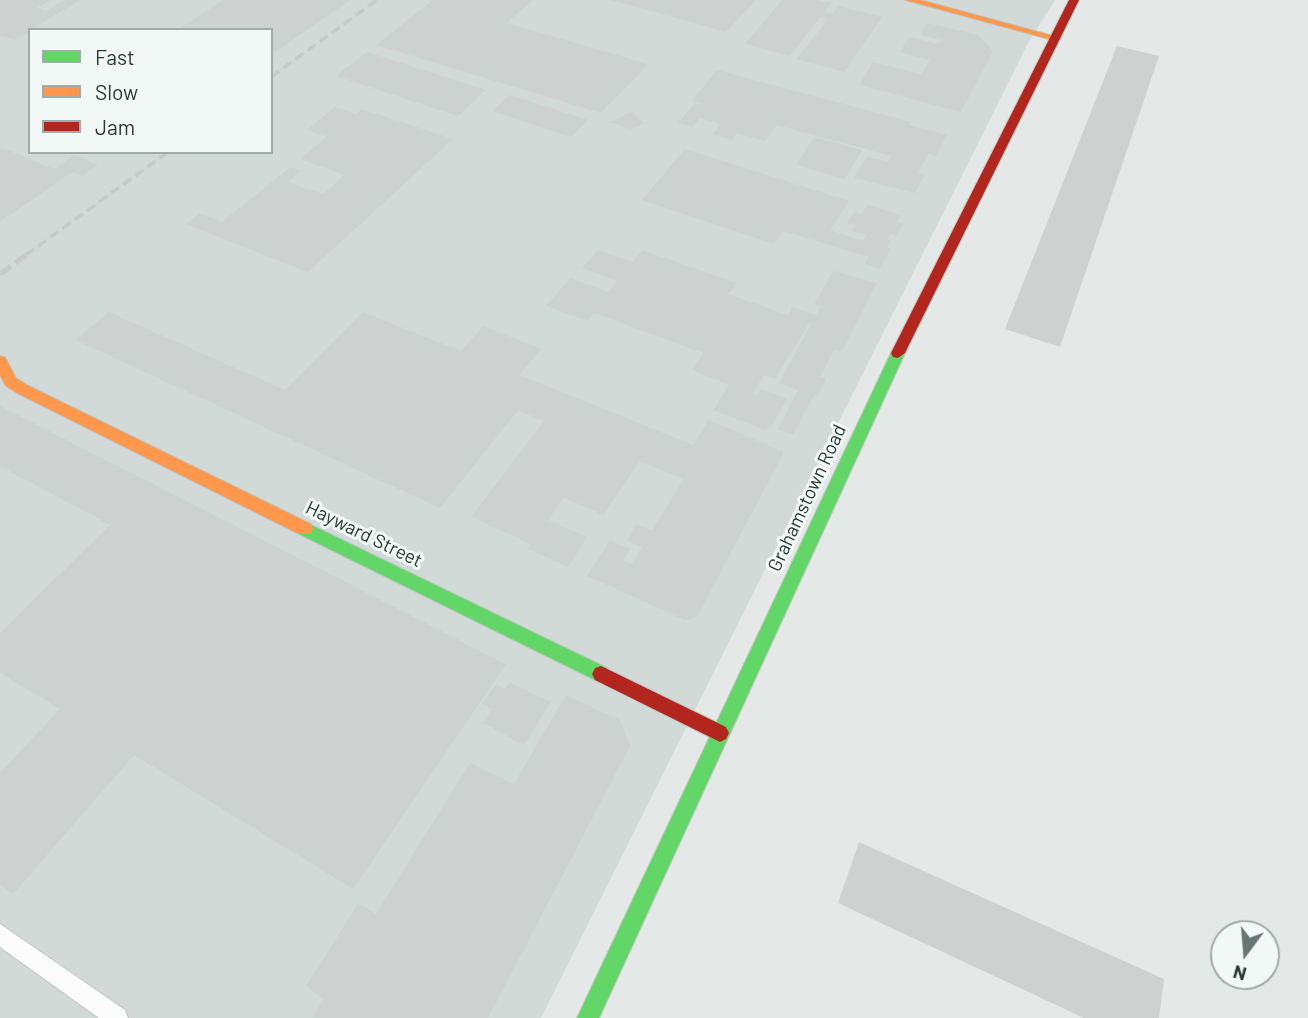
<!DOCTYPE html>
<html>
<head>
<meta charset="utf-8">
<style>
	body { margin:0 }
	#map { position:relative; width:1308px; height:1018px; overflow:hidden; background:#e4e9e7; font-family:Barlow,sans-serif }
	canvas { display:block }
	.legend { position:absolute; left:28px; top:28px; width:245px; height:126px; box-sizing:border-box; background:#f2f8f5; border:2px solid #9faca8; margin:0; padding:9px 12px; list-style:none; font-size:21px; color:#233a34 }
	.legend li { display:flex; align-items:center; gap:14px; height:35px }
	.legend b { width:35px; border:2px solid #9faca8 }
	.north { position:absolute; left:1210px; top:920px; width:70px; height:70px; box-sizing:border-box; background:#f2f8f5; border:2px solid #9faca8; border-radius:50%; rotate:196deg; font-size:19px; font-weight:700; line-height:28px; text-align:center; color:#233a34 }
	.north::after { content:''; display:block; margin:auto; width:24px; height:32px; background:#677773; clip-path:polygon(50% 0,100% 100%,50% 72%,0 100%) }
</style>
</head>
<body>
<div id="map">
<canvas width="1308" height="1018"></canvas>
<ul class="legend">
<li><b style="height:9px;background:#63d668"></b>Fast</li>
<li><b style="height:9px;background:#ff974d"></b>Slow</li>
<li><b style="height:9px;background:#b3261e"></b>Jam</li>
</ul>
<div class="north">N</div>
</div>
<script>
const g = document.querySelector('canvas').getContext('2d');
g.lineJoin = 'round';
function fillPath(path, color) { g.fillStyle = color; g.fill(path, 'evenodd'); }
const shape = rows => new Path2D(rows.map(r => 'M' + r).join(''));
function stroke(path, color, width, dash) { g.strokeStyle = color; g.lineWidth = width; g.lineCap = dash ? 'butt' : 'round'; g.setLineDash(dash || []); g.stroke(path); }
function drawText(font, color, halo, rows, align = 'center') {
  g.font = font + ' Barlow,sans-serif'; g.lineWidth = 6; g.setLineDash([]); g.textBaseline = 'middle'; g.strokeStyle = halo; g.fillStyle = color; for (const [text, x, y, turn = 0] of rows) {
    g.save(); g.translate(x, y); g.rotate((+turn || 0) * Math.PI / 180); g.textAlign = isNaN(turn) ? turn : align; if (halo) g.strokeText(text, 0, 0); g.fillText(text, 0, 0); g.restore();
  }
}
const built = shape([
	[0,0,1055,0,1027,45,541,1018,0,1018],
	[30,30,271,30,271,152,30,152]
]);
const building = shape([
	[0,0,51,0,37,8,46,11,66,0,80,0,14,40,0,35],
	[223,0,350,0,271,55,271,30,177,30],
	[433,0,533,0,506,23,648,64,601,113,376,45],
	[611,0,756,0,726,32],
	[782,0,818,0,831,3,825,12,832,14,838,6,882,17,844,72,797,59,828,19,820,17,790,56,745,44],
	[927,23,978,35,993,51,961,112,859,85,873,62,921,74,930,60,900,52,909,37,939,44,941,40,920,35],
	[1117,46,1159,56,1060,347,1005,329],
	[367,52,486,90,458,116,336,76],
	[717,70,911,122,909,125,947,135,936,156,928,154,918,172,925,174,915,193,854,178,867,156,887,162,891,156,777,125,765,141,737,133,732,140,713,134,721,124,700,118,692,127,678,123,695,103,709,106,692,101],
	[510,95,588,120,571,137,492,111],
	[335,107,356,114,362,109,453,139,308,272,186,224,200,213,222,222,291,167,301,171,288,182,323,194,345,175,300,159,327,137,307,130],
	[632,112,644,124,630,129,609,122],
	[814,137,862,150,845,179,796,165],
	[0,147,54,169,74,155,98,165,82,176,72,172,0,222],
	[685,149,849,201,830,230,863,241,866,235,852,231,856,225,847,223,854,212,862,214,867,205,901,215,897,222,903,224,896,235,890,234,887,240,891,241,887,247,891,249,880,269,865,264,869,257,783,231,774,244,642,200],
	[598,250,633,262,642,250,737,283,728,294,788,315,792,307,816,315,821,306,814,305,833,271,877,283,842,351,834,349,820,377,826,379,818,396,814,395,793,435,778,429,798,390,779,383,812,323,809,323,775,379,764,375,752,394,757,396,761,389,787,399,771,427,765,430,713,410,729,385,740,389,692,370,703,353,594,313,587,321,546,306,570,278,609,292,617,281,582,268],
	[109,312,285,390,363,312,461,351,483,326,541,349,519,375,693,445,709,420,784,452,697,617,685,620,587,576,610,540,630,549,623,560,632,564,642,547,627,541,637,524,652,530,684,479,640,461,603,515,564,497,548,520,587,537,568,567,528,549,531,544,471,517,544,421,518,410,440,508,75,340],
	[0,406,506,664,353,889,134,755,13,894,0,885,0,773,60,709,0,673,0,633,110,525,0,466],
	[510,682,551,702,524,745,483,723,492,709,482,704,496,684,505,689],
	[566,695,620,720,630,746,488,1018,312,1018,324,999,306,986,358,904,376,914,470,763,514,784],
	[859,842,1164,979,1159,1018,1084,1018,838,903]
]);
const lane = shape([
	[0,924,125,1010,128,1018,99,1018,0,947,0,924]
]);
const fast = shape([
	[898,348,905,353,599,1018,577,1018,891,353,898,348],
	[305,522,607,668,610,674,607,680,601,682,595,680,299,534,297,529,299,524,305,522]
]);
const slow = shape([
	[905,0,921,0,1061,38,1056,41,905,0],
	[0,356,5,357,16,378,27,385,311,524,313,529,311,534,299,534,17,393,6,386,0,375,0,356]
]);
const jam = shape([
	[1069,0,1079,0,905,353,898,358,893,357,891,353,1069,0],
	[601,666,726,727,729,733,726,739,720,742,714,739,595,680,592,674,595,668,601,666]
]);
const railFar1 = shape([
	[271,77,377,0],
	[26,255,168,152]
]);
const rail = shape([
	[0,274,29,253]
]);
const streetNames = [
	["Grahamstown Road",807,498,-65],
	["Hayward Street",364,534,26]
];
fillPath(built, '#d2dad7');
fillPath(building, '#cdd1d0');
stroke(lane, '#c1c6c4', 2);
stroke(fast, '#c0c6c4', 2);
stroke(slow, '#c0c6c4', 2);
stroke(jam, '#c0c6c4', 2);
fillPath(lane, '#fbfcfb');
fillPath(fast, '#63d668');
fillPath(slow, '#ff974d');
fillPath(jam, '#b3261e');
stroke(railFar1, '#c7cac9', 3.5, [10, 5]);
stroke(rail, '#c7cac9', 5, [13, 6]);
drawText('19px', '#233a34', '#f2f8f5', streetNames);
</script>
</body>
</html>
